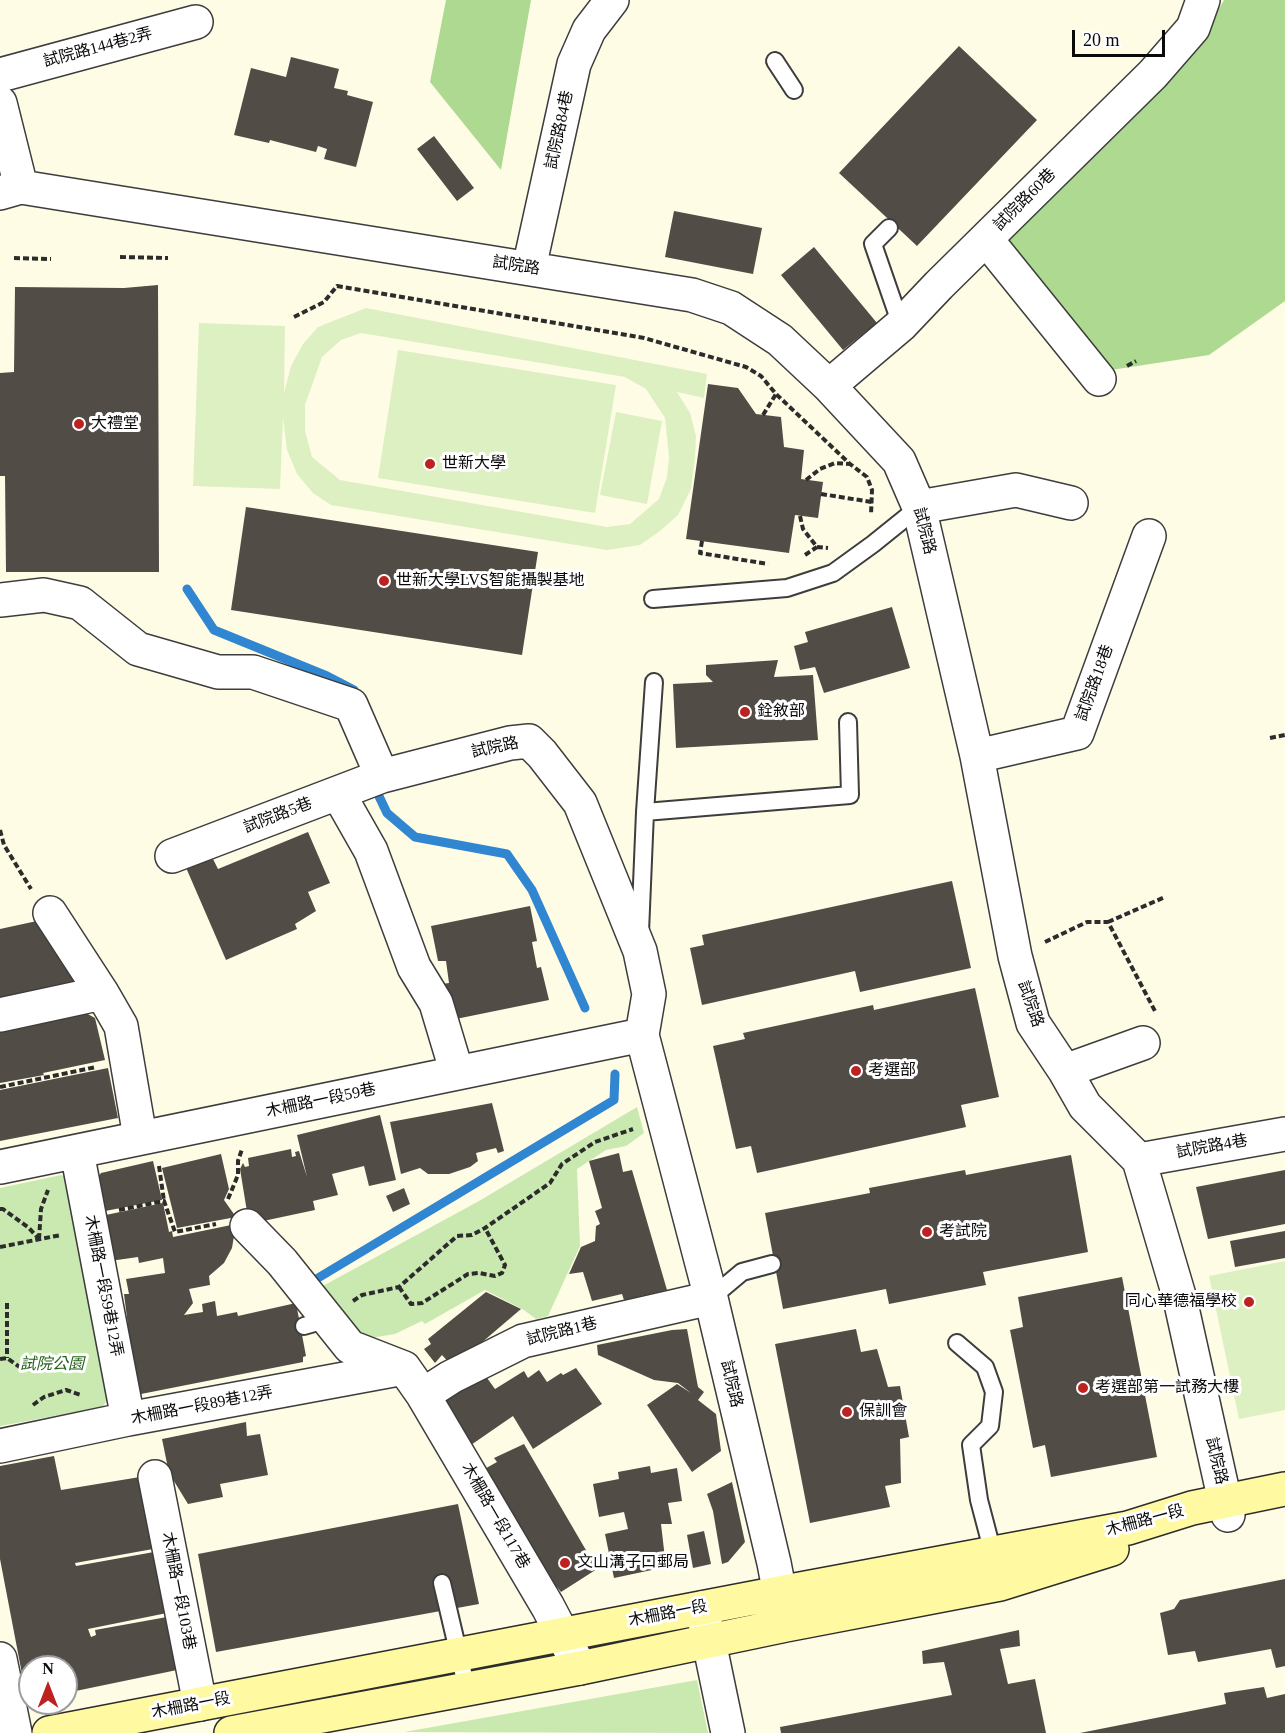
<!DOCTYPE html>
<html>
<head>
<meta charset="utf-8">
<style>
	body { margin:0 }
	#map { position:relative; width:1285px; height:1733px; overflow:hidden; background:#fffce6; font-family:"Times New Roman",serif }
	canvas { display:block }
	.north { position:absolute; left:18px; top:1655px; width:60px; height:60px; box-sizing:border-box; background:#fff; border:2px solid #9d9d9d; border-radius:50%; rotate:0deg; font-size:16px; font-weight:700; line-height:24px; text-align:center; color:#0a0a0a }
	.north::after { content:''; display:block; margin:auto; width:21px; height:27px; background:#bb2220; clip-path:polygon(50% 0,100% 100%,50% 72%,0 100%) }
	.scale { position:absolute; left:1072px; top:30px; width:93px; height:27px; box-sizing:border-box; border:3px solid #0a0a0a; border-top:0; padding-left:8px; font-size:18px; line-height:21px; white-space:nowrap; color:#0a0a0a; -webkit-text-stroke:4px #fff; paint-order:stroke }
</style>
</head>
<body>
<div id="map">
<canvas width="1285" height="1733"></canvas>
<div class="north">N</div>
<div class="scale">20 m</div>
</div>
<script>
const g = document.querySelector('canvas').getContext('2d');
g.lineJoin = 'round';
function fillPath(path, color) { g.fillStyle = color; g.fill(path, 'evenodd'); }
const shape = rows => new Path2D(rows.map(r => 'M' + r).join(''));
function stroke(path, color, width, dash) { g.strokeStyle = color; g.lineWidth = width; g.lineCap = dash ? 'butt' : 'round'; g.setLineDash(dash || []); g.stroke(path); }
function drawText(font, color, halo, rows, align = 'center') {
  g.font = font + ' "Times New Roman","Noto Sans TC",serif'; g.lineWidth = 6; g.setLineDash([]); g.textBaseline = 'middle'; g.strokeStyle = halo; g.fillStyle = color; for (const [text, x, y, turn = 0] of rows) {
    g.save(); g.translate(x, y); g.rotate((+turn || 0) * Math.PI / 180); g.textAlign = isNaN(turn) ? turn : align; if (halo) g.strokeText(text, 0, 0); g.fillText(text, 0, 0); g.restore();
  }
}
const green = shape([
	[637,1107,644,1133,626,1146,606,1150,577,1169,580,1246,548,1316,536,1319,524,1310,485,1290,425,1324,422,1321,395,1334,371,1338,357,1331,319,1288,479,1201],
	[61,1175,69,1178,109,1396,103,1407,0,1426,0,1188],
	[697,1680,708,1733,404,1732]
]);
const forest = shape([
	[446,0,531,0,501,170,430,82],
	[1224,0,1285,0,1285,301,1209,355,1111,370,1004,241,1194,51]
]);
const pitch = shape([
	[366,308,707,374,704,398,677,392,690,413,696,436,695,458,691,489,678,515,660,531,640,545,607,550,331,505,313,493,297,474,287,450,283,417,280,489,193,486,199,323,285,326,284,393,291,366,303,344,318,327],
	[361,333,625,377,646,389,665,418,669,457,667,477,659,499,630,524,607,527,340,480,312,457,305,431,305,405,322,357,341,340],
	[398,350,616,385,595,513,378,478],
	[616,412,662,421,647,504,600,495],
	[1285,1261,1285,1410,1239,1419,1209,1276]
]);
const stream = shape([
	[187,589,214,630,327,676,354,690],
	[376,790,387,813,415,837,507,854,532,890,585,1008],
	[313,1281,614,1100,615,1074]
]);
const building = shape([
	[959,46,1037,120,917,246,839,173],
	[291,57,339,69,334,88,348,91,347,95,373,102,356,167,324,159,327,149,318,146,316,152,270,140,269,143,234,135,251,68,286,77],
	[434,136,474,188,457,201,417,149],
	[674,211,762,228,753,274,665,257],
	[814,247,877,323,843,350,781,275],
	[158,285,159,572,6,572,5,476,0,476,0,373,14,372,15,287,124,288],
	[708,384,738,388,756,414,781,417,784,447,804,450,801,479,823,482,818,518,795,515,789,553,686,539],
	[246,507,538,552,522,655,231,610],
	[892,607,910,668,824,693,815,667,800,670,794,646,808,642,805,632],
	[778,660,774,677,813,675,818,740,676,748,673,684,713,682,706,675,706,665],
	[308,832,330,883,308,892,316,911,295,924,297,929,226,960,184,863,209,851,218,869],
	[952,881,971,968,860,992,855,971,702,1005,690,948,704,945,702,935],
	[530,906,537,941,532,942,537,968,541,967,549,1000,451,1020,442,984,449,983,446,961,438,961,431,926],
	[46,919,76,973,73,984,0,1000,0,929],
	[975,988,999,1097,961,1105,966,1127,757,1173,751,1146,736,1149,713,1046,745,1039,743,1033,873,1005,874,1010],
	[86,1013,95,1018,105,1060,43,1073,44,1075,0,1083,0,1031],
	[108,1068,118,1118,0,1141,0,1090],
	[492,1103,504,1151,498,1153,496,1148,476,1153,478,1161,470,1167,449,1174,428,1174,420,1168,401,1174,390,1122],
	[380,1115,396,1180,369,1186,364,1166,332,1174,338,1195,313,1201,315,1210,249,1224,240,1169,243,1163,245,1167,249,1166,248,1158,291,1149,292,1157,296,1156,295,1152,299,1151,307,1177,297,1135],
	[619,1153,623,1172,632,1170,667,1290,624,1300,622,1294,592,1301,583,1272,569,1274,581,1247,595,1241,596,1226,600,1224,595,1211,602,1208,589,1161],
	[221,1154,229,1189,224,1200,236,1217,177,1228,162,1168],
	[1071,1155,1088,1252,983,1272,986,1285,889,1304,886,1289,783,1309,765,1213,870,1193,869,1188,965,1170,966,1175],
	[153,1161,162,1200,100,1212,96,1180,101,1173],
	[1285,1170,1285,1224,1208,1239,1196,1187],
	[404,1188,410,1204,393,1212,386,1196],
	[163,1203,169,1232,172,1231,173,1237,236,1224,232,1248,224,1263,209,1276,210,1285,189,1289,193,1303,184,1315,203,1312,202,1304,215,1301,217,1316,237,1312,238,1316,296,1303,306,1356,303,1357,303,1362,141,1394,131,1383,121,1327,128,1326,124,1294,129,1294,126,1279,165,1273,163,1258,139,1263,138,1257,110,1261,101,1216],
	[1285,1231,1285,1258,1235,1267,1230,1241],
	[1122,1277,1157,1457,1051,1477,1045,1445,1033,1448,1010,1330,1023,1327,1018,1297],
	[486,1292,521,1309,453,1367,442,1355,435,1363,424,1349,431,1344,428,1339],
	[687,1329,698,1387,704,1392,698,1400,716,1414,721,1451,692,1472,647,1405,677,1384,691,1393,678,1383,654,1380,598,1355,597,1345,672,1330],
	[856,1329,861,1352,877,1349,888,1387,900,1386,909,1437,900,1439,901,1483,885,1486,890,1507,810,1523,775,1344],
	[576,1368,602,1404,533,1449,513,1416,468,1447,437,1402,482,1371,495,1389,524,1371,528,1378,539,1370,547,1382,561,1373,563,1375],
	[246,1422,247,1436,260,1434,268,1475,220,1484,223,1497,188,1504,169,1473,162,1439],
	[524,1444,597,1569,561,1592,557,1587,553,1590,481,1471,497,1462,494,1458],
	[54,1456,61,1490,140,1477,153,1549,75,1563,76,1566,154,1552,167,1613,88,1629,91,1637,96,1635,95,1630,167,1617,177,1670,66,1693,66,1667,30,1667,30,1700,27,1700,0,1559,0,1466],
	[650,1466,651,1473,677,1468,682,1501,668,1503,672,1524,661,1524,666,1567,614,1578,605,1534,628,1529,624,1512,599,1517,593,1484,619,1479,618,1472],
	[732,1482,745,1542,728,1562,722,1564,713,1511,707,1494],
	[458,1504,479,1604,216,1652,198,1554],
	[704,1531,711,1564,693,1568,687,1535],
	[1285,1579,1285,1666,1276,1668,1271,1649,1198,1662,1195,1651,1168,1655,1160,1613,1174,1609,1180,1600],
	[1019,1630,1020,1646,1000,1649,1008,1684,1035,1679,1046,1733,781,1733,780,1727,952,1695,944,1662,923,1664,922,1651],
	[1264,1687,1267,1698,1285,1694,1285,1733,1080,1733,1226,1704,1224,1693]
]);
const path = shape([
	[120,257,168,258],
	[14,258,51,259],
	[294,317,324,302,337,286,644,338,746,367,761,376,776,394,850,464,867,477,872,490,871,515],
	[1127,366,1136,361],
	[763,415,776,394],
	[806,480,820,469,835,463,850,464],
	[821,494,872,502],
	[800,516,803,529,817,547,828,548],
	[702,541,700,553,768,564],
	[805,555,817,547],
	[1270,738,1285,735],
	[0,830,4,845,31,889],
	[1108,922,1165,897],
	[1045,942,1087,922,1108,922,1156,1013],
	[0,1087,96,1067],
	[159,1166,164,1201],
	[228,1199,238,1175,238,1161,242,1149],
	[0,1209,3,1209,29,1228,39,1239],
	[119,1210,164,1201,175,1232,216,1224],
	[39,1239,41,1209,48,1190],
	[0,1247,61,1235],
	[399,1287,411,1304,422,1303,468,1274,479,1273,495,1276,502,1273,505,1265,485,1228],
	[353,1301,362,1295,399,1287,457,1236,472,1235,485,1228,550,1183,562,1164,595,1142,633,1129],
	[7,1303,7,1358],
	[0,1359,7,1358,24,1370,84,1360],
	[33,1405,44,1397,66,1390,81,1395]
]);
const service = shape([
	[775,61,794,90],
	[889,228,873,244,901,325],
	[653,599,787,588,833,573,873,544,919,507],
	[645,812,850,795,848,722],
	[640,932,645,812,654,682],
	[711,1298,742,1272,772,1264],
	[304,1326,328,1319],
	[957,1343,985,1367,994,1392,990,1426,971,1445,979,1500,994,1557],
	[442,1583,467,1689]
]);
const minor = shape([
	[0,75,196,22],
	[0,103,21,187],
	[0,193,21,187,692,295,731,308,780,340,829,386,899,461,919,507,977,756,1015,956,1033,1023,1065,1071,1085,1106,1139,1160,1180,1299,1228,1515],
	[986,239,1099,379],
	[529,268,574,64,589,30,612,0],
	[829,386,901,325,939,285,1153,74,1193,28,1203,0],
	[919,507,1016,490,1071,503],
	[0,600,44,595,80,603,138,649,218,672,253,672,351,705,382,776],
	[977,756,1077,733,1149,536],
	[338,793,371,851,414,967,436,1003,457,1073],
	[172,856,382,776,510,743,529,741,542,754,580,803,640,951,649,994,642,1035,711,1298,774,1563,785,1620],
	[50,913,102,993],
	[0,1015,102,993,121,1026,140,1137],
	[1065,1071,1143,1043],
	[77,1152,128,1419],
	[1139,1160,1285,1134],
	[0,1167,642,1035],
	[247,1226,282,1262,350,1347,404,1368],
	[404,1368,423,1395,548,1607,580,1668],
	[423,1395,451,1377,523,1341,711,1298],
	[0,1446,128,1419,404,1368],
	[155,1477,200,1704],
	[702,1608,728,1733],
	[0,1659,15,1733]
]);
const secondary = shape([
	[49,1733,779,1593,1128,1528,1192,1508,1285,1489],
	[231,1733,580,1668,786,1625,1000,1584,1112,1549]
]);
const markers = [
	[79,424,6,"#bb2220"],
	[430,464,6,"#bb2220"],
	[384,581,6,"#bb2220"],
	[745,712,6,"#bb2220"],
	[856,1071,6,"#bb2220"],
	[927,1232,6,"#bb2220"],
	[1249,1302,6,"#bb2220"],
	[1083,1388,6,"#bb2220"],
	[847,1412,6,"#bb2220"],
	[565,1563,6,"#bb2220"]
];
const streetNames = [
	["試院路144巷2弄",98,48,-15],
	["試院路84巷",560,130,-78],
	["試院路60巷",1025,200,-45],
	["試院路",516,266,9],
	["試院路",924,531,76],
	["試院路18巷",1095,683,-70],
	["試院路",495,748,-12],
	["試院路5巷",278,816,-21],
	["試院路",1030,1004,71],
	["木柵路一段59巷",321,1101,-12],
	["試院路4巷",1212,1147,-10],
	["木柵路一段59巷12弄",103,1286,79],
	["試院路1巷",562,1332,-14],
	["試院路",731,1384,77],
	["木柵路一段89巷12弄",202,1406,-11],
	["試院路",1216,1461,77],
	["木柵路一段117巷",495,1516,60],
	["木柵路一段",1145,1521,-15],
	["木柵路一段103巷",178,1591,79],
	["木柵路一段",668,1614,-11],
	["木柵路一段",191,1706,-11]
];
const poiNames = [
	["大禮堂",91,424],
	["世新大學",442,464],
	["世新大學LVS智能攝製基地",396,581],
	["銓敘部",757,712],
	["考選部",868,1071],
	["考試院",939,1232],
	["同心華德福學校",1237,1302,"right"],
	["考選部第一試務大樓",1095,1388],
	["保訓會",859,1412],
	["文山溝子口郵局",577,1563]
];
const parkNames = [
	["試院公園",52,1365]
];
fillPath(green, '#cae9b1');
fillPath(forest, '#adda90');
fillPath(pitch, '#ddf0c2');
stroke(stream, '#3086d0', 9);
fillPath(building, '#524c46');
stroke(service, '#3d3d3d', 20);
stroke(minor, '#3d3d3d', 36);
stroke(secondary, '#2c2c2c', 36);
stroke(path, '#2c2c2c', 4, [6, 3]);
stroke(service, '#fff', 16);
stroke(minor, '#fff', 33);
stroke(secondary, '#fffaa1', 33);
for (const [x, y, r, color] of markers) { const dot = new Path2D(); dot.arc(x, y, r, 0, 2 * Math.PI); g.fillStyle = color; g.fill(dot); stroke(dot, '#fff', 2); }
drawText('16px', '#0a0a0a', '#fff', streetNames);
drawText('16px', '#0a0a0a', '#fff', poiNames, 'left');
drawText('italic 16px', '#25611a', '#fff', parkNames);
</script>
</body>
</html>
